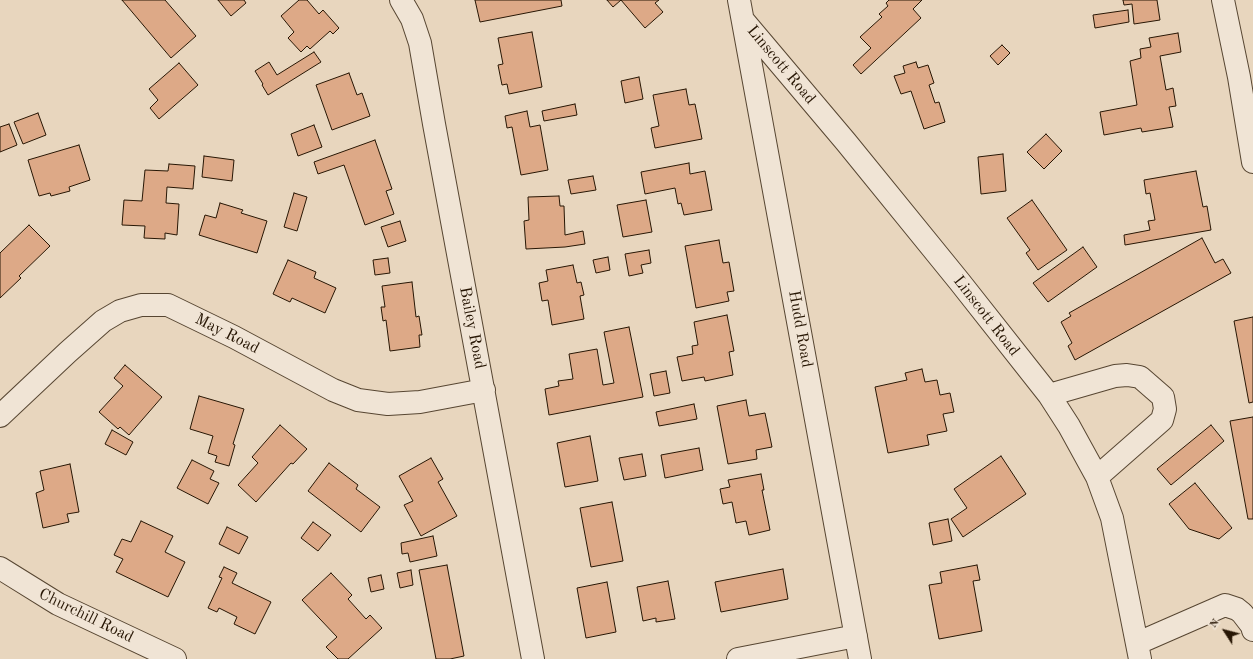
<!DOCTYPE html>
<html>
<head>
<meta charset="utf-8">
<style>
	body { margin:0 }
	#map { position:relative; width:1253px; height:659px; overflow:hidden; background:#e8d6be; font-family:"Old Standard TT",serif }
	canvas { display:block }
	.north { position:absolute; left:1205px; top:611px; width:40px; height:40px; -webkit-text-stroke:3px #f0e4d5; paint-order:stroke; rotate:306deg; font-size:11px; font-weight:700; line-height:16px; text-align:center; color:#271604 }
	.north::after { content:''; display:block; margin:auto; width:14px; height:18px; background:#271604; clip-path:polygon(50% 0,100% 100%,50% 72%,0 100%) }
</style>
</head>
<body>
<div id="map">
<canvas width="1253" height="659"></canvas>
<div class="north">N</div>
</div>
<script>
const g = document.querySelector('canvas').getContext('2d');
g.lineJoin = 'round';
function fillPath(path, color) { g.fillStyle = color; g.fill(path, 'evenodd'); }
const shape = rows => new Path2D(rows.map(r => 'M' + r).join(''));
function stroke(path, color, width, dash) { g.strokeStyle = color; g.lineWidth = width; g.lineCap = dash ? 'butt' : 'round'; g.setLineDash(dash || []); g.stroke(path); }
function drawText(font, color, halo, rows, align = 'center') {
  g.font = font + ' "Old Standard TT",serif'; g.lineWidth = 3; g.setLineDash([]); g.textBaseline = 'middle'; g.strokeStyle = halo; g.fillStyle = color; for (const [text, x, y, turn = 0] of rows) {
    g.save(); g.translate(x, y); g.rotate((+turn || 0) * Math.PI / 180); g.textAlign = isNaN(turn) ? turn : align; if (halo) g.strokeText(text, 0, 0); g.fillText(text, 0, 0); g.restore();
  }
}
const building = shape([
	[122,0,165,0,196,36,171,58,122,0],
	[218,0,244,0,246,3,231,16,218,0],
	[299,0,307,0,319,14,323,10,339,28,333,34,330,31,310,49,307,46,301,52,288,38,294,32,281,16,299,0],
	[475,0,561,0,562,6,480,22,475,0],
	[607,0,621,0,613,7,607,0],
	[621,0,659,0,655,3,663,12,645,28,621,0],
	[889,0,922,0,913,9,921,18,861,74,853,65,871,48,860,37,882,17,879,14,888,6,886,3,889,0],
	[1123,0,1157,0,1160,20,1134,24,1132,4,1124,5,1123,0],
	[1128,10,1129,22,1095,28,1093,15,1128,10],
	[532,32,542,87,509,94,507,84,502,85,498,65,503,64,498,38,532,32],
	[1178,33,1181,52,1160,56,1166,90,1173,88,1176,106,1169,107,1173,127,1142,132,1141,128,1104,135,1100,112,1137,105,1130,61,1141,58,1140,49,1151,47,1149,38,1178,33],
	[1002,45,1010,53,998,65,990,56,1002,45],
	[314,52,321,62,268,95,262,85,263,84,255,71,269,62,277,75,314,52],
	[916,62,918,68,928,65,934,83,929,85,935,103,939,102,945,122,924,129,911,91,901,94,894,76,905,73,903,66,916,62],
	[179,63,198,85,159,119,150,108,158,100,149,89,179,63],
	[349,73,357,95,362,93,370,116,332,130,316,85,349,73],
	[639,77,643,99,625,103,621,81,639,77],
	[686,89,689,105,695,104,702,139,655,148,651,128,659,126,653,95,686,89],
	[575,104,577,115,544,121,542,111,575,104],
	[527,111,530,127,540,125,548,170,521,175,512,127,507,128,505,116,527,111],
	[38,113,46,135,23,144,14,122,38,113],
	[9,124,17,145,0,152,0,127,9,124],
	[314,125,322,147,298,156,291,134,314,125],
	[1046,134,1062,151,1044,169,1027,152,1046,134],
	[375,140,392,189,386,191,394,214,365,225,344,165,318,174,314,162,375,140],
	[79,145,90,180,69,187,70,191,51,196,50,193,39,196,28,160,79,145],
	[1003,154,1006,191,981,194,978,157,1003,154],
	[204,156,234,160,232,181,202,177,204,156],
	[689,163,690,174,705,171,712,210,684,215,681,203,678,204,675,188,645,194,641,172,689,163],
	[169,164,195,166,193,189,167,187,166,203,179,204,177,235,165,233,165,239,144,238,145,226,122,225,124,200,142,201,145,170,168,171,169,164],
	[1196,171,1203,207,1207,206,1211,230,1125,245,1124,235,1150,230,1148,221,1155,220,1150,193,1146,194,1144,180,1196,171],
	[593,176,596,190,571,194,568,180,593,176],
	[294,193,307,197,297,231,284,227,294,193],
	[559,196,560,206,564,206,565,235,583,231,585,244,565,247,526,249,524,221,529,220,528,197,559,196],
	[646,200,652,232,623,237,617,205,646,200],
	[1032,200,1067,250,1038,270,1026,253,1030,250,1007,218,1032,200],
	[220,203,243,210,241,213,267,221,257,253,199,235,205,215,216,218,220,203],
	[400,221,406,241,388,247,381,227,400,221],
	[29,225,50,246,19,276,21,278,0,298,0,253,29,225],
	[1202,238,1215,263,1223,259,1231,273,1075,360,1068,346,1072,343,1061,322,1071,316,1069,313,1202,238],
	[719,240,723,263,729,262,734,291,727,292,729,301,696,308,685,246,719,240],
	[1083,247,1097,267,1048,302,1033,283,1083,247],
	[649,250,651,263,641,265,643,273,629,276,625,254,649,250],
	[608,257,610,270,596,273,593,260,608,257],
	[388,258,390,273,375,275,373,260,388,258],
	[288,260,316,272,314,278,336,288,325,313,292,298,290,302,273,294,288,260],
	[573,265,577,283,581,282,584,295,580,296,584,319,552,325,548,300,542,301,539,283,548,281,546,270,573,265],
	[412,282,416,317,419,316,422,335,419,335,420,347,390,351,386,320,383,321,381,307,385,307,382,286,412,282],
	[727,315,734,351,729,352,733,375,705,381,704,377,682,381,677,357,693,354,692,346,698,345,694,322,727,315],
	[1253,317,1253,402,1249,403,1234,321,1253,317],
	[629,327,643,397,549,415,545,389,559,386,558,381,573,379,569,354,597,349,603,385,614,383,604,332,629,327],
	[125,365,162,397,129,435,120,427,118,429,99,412,123,386,114,378,125,365],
	[922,369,925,382,937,380,940,395,950,393,954,412,943,414,947,431,927,435,929,445,888,453,875,387,907,380,905,373,922,369],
	[666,371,670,393,654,396,650,374,666,371],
	[199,396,244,409,233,444,235,445,229,466,215,462,217,456,208,453,213,436,190,429,199,396],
	[746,400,749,416,765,413,772,447,756,450,757,459,728,464,717,406,746,400],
	[694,404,697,419,659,426,656,412,694,404],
	[1253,417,1253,519,1248,519,1230,421,1253,417],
	[280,425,307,449,293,464,291,463,256,502,238,485,258,463,252,457,280,425],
	[1211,425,1224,441,1171,485,1157,469,1211,425],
	[112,430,133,442,126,455,105,444,112,430],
	[590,436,598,481,565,487,557,443,590,436],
	[699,448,703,470,665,478,661,455,699,448],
	[642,454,646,476,624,480,619,458,642,454],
	[1001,456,1026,494,963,537,951,519,967,508,954,489,1001,456],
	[431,458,443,479,438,482,457,516,421,536,404,505,413,501,399,476,431,458],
	[192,460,214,471,210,479,219,483,208,504,177,488,192,460],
	[329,463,358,485,356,489,380,507,361,532,308,491,329,463],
	[70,464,79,512,67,514,69,522,43,528,36,493,44,490,40,471,70,464],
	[761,474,764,490,762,490,770,530,749,535,746,521,736,523,732,502,723,504,720,489,730,487,728,480,761,474],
	[1195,483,1232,528,1219,539,1189,529,1169,504,1195,483],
	[612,502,623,561,591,567,580,508,612,502],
	[948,519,952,541,933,545,929,523,948,519],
	[141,521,173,536,165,552,185,562,168,597,116,572,123,559,114,555,122,539,131,542,141,521],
	[313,522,331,535,318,551,301,538,313,522],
	[227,527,248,537,239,554,219,544,227,527],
	[433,536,437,556,410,562,408,553,402,554,401,543,433,536],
	[447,565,464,656,450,659,436,659,419,570,447,565],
	[977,565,980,580,973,581,982,631,939,639,929,585,942,583,940,572,977,565],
	[224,567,237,573,232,583,271,602,255,634,234,624,237,617,219,608,217,612,208,608,222,578,219,577,224,567],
	[783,569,788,599,721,612,715,582,783,569],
	[411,570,413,585,400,588,397,573,411,570],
	[331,573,352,595,348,599,366,619,370,615,382,628,348,659,338,659,326,647,337,637,302,600,331,573],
	[381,575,384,589,371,592,368,578,381,575],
	[668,581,675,619,656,622,656,618,643,621,637,587,668,581],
	[607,582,616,632,586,638,577,588,607,582]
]);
const minor = shape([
	[401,0,412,19,420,43,434,124,533,659],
	[739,0,860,659],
	[1223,0,1239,77,1253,162],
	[743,20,846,142,959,281,1049,395,1069,426,1097,477,1112,518,1140,659],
	[1049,395,1115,376,1127,375,1140,377,1163,397,1165,409,1162,420,1097,477],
	[0,416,68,352,103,321,120,311,141,305,168,305,234,337,333,390,358,400,388,404,420,402,484,390],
	[0,568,58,604,175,659],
	[1138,643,1225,605,1237,609,1242,613,1252,626,1253,630],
	[738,659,856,636]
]);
const streetNames = [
	["Linscott Road",781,65,50],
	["Linscott Road",986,316,52],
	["Bailey Road",472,328,79],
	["Hudd Road",800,329,80],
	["May Road",227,334,27],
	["Churchill Road",86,616,26]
];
fillPath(building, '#dda987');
stroke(building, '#271604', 1);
stroke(minor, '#574632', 24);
stroke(minor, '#f0e4d5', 22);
drawText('16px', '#271604', '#f0e4d5', streetNames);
</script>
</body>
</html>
